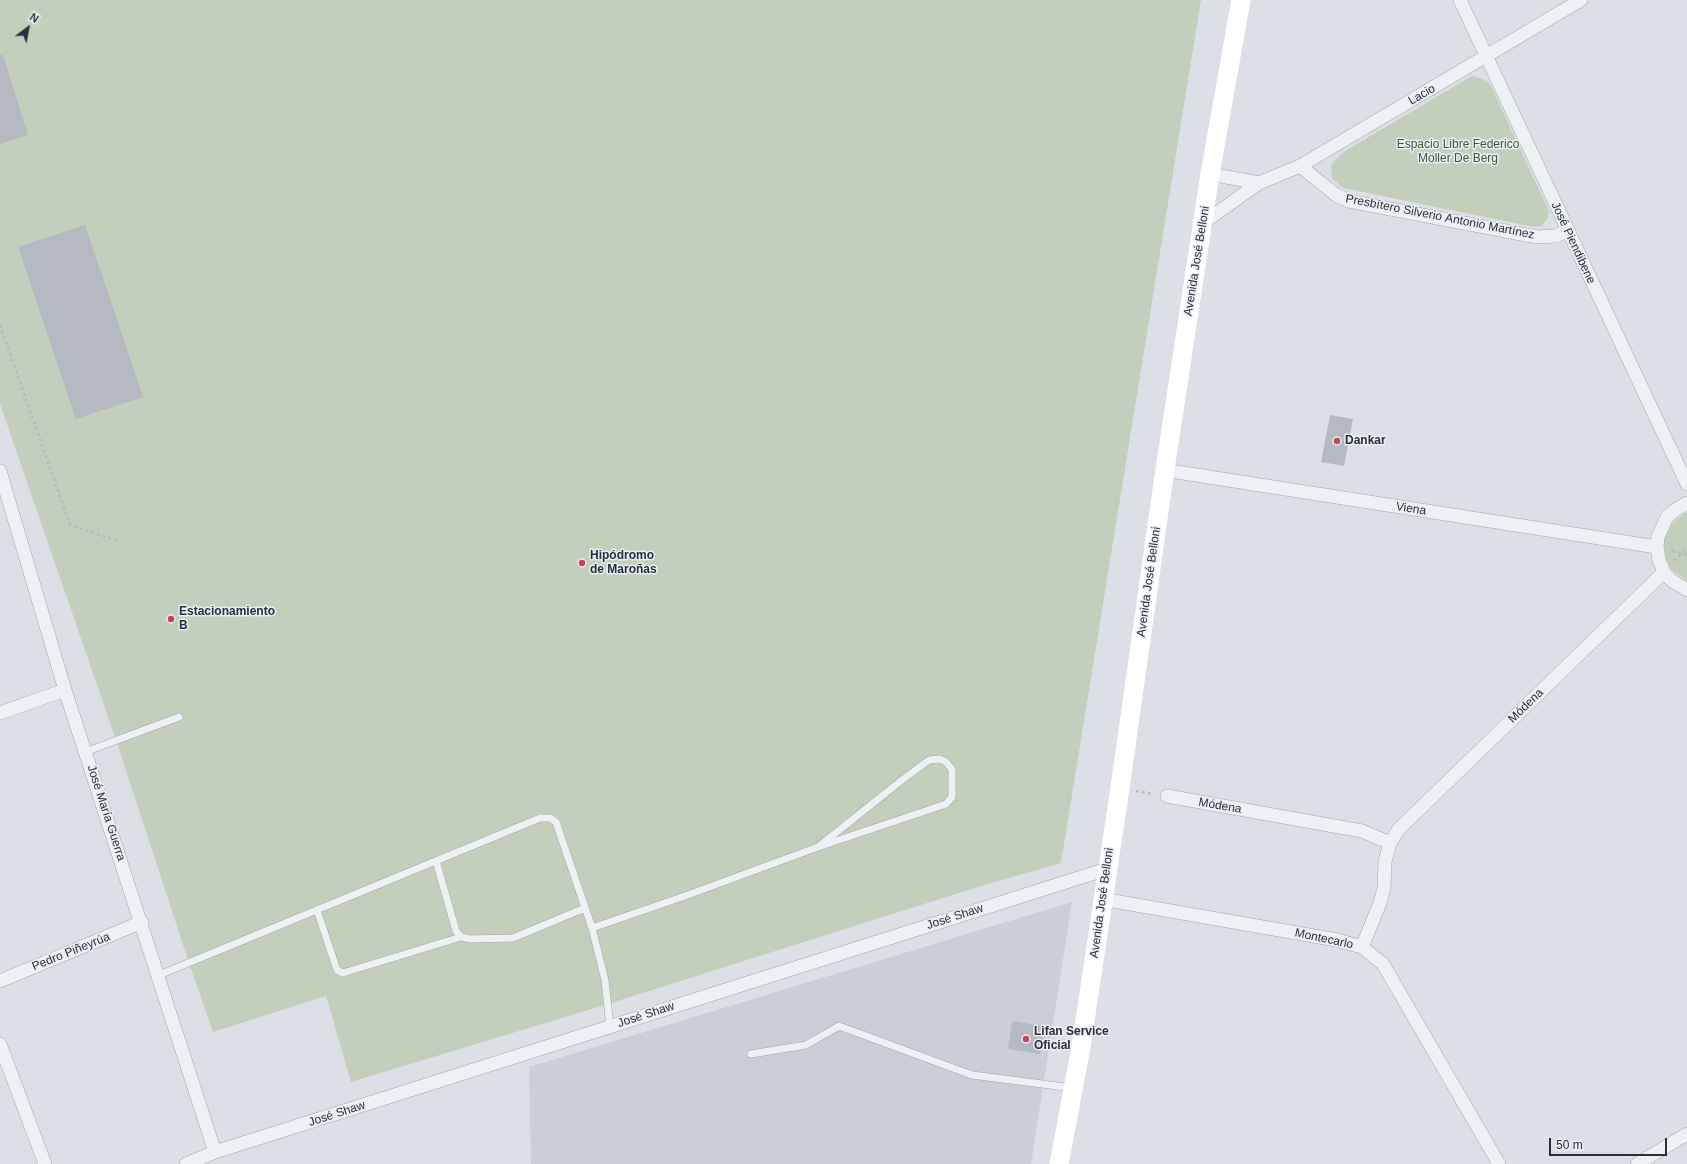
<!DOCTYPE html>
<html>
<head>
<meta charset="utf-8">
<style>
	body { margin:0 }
	#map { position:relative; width:1687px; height:1164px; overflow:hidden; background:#dce0e6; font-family:Helvetica,sans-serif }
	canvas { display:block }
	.north { position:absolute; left:8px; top:8px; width:40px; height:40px; -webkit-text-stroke:3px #ebeff4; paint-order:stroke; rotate:32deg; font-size:11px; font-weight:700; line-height:16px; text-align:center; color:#262f3b }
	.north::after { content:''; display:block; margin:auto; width:14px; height:18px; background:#262f3b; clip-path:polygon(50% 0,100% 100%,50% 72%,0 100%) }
	.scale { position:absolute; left:1549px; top:1138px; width:118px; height:18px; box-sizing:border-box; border:2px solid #262f3b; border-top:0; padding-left:5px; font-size:12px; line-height:14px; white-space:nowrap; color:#262f3b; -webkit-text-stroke:3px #ebeff4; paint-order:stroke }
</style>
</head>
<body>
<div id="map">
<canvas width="1687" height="1164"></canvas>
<div class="north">N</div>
<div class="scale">50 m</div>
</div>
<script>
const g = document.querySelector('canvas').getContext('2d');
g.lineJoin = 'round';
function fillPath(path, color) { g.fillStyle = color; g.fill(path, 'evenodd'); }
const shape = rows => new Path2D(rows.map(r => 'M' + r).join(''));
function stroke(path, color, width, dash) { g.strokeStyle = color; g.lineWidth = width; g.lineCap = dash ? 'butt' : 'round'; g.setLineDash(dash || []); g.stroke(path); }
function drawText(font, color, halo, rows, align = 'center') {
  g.font = font + ' Helvetica,sans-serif'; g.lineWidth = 3; g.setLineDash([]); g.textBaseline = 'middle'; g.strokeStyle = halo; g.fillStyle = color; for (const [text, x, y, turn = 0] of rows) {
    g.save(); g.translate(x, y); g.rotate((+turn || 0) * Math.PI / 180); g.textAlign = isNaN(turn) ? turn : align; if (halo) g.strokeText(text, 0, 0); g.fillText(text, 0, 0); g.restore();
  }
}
const built = shape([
	[1072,902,1031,1164,531,1164,529,1067]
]);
const green = shape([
	[0,0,1201,0,1061,863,981,886,608,1004,351,1082,326,996,213,1032,189,963,116,740,0,404],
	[1472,76,1480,78,1488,82,1492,88,1549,211,1548,218,1541,226,1534,227,1343,188,1332,178,1331,166,1334,161,1345,151],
	[1687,512,1687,581,1672,570,1666,559,1664,546,1666,533,1673,522]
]);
const building = shape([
	[0,55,3,55,28,135,0,144],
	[85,225,143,397,76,419,18,247],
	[1330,415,1353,419,1344,466,1321,462],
	[1012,1021,1044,1026,1040,1054,1008,1049]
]);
const path = shape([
	[0,325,70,525,118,541],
	[1672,551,1687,555],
	[1674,561,1687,549],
	[1136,791,1153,794]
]);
const lane = shape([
	[85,752,179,717],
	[436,861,456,931,461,937,471,939,513,938,585,908],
	[317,910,337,970,343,973,461,937],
	[592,928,685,896,818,847,946,804,952,797,952,769,945,761,939,759,929,760,902,780,818,847],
	[159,975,540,818,550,818,556,822,592,928,605,980,610,1027],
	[751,1054,806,1045,839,1026,972,1075,1073,1088]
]);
const street = shape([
	[1460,0,1687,484],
	[1300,166,1336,195,1349,201,1537,237,1556,236,1567,231],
	[1210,174,1259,183],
	[1203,223,1259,183,1300,166,1581,0],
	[1164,470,1657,547],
	[0,471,65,690,215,1152],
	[1687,503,1675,510,1667,517,1658,537,1657,547,1659,560,1664,572,1672,581,1687,590],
	[0,713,65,690],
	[1167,796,1362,831,1390,843],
	[1102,899,1337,940,1362,947,1383,964,1499,1164],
	[1362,947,1380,903,1384,888,1385,861,1390,843,1399,829,1664,572],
	[0,981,142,922],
	[0,1044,45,1164],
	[186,1164,215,1152,1107,869],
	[1637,1164,1687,1134]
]);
const secondary = shape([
	[1059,1164,1081,1047,1120,788,1165,469,1210,174,1241,0]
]);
const markers = [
	[1337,441,4,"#c8435b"],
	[582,563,4,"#c8435b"],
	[171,619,4,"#c8435b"],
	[1026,1039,4,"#c8435b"]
];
const streetNames = [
	["Lacio",1422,95,-30],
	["Presbítero Silverio Antonio Martínez",1440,217,11],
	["José Piendibene",1573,243,65],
	["Avenida José Belloni",1197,261,-81],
	["Viena",1411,509,9],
	["Avenida José Belloni",1149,582,-82],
	["Módena",1526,706,-44],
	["Módena",1220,806,10],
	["José María Guerra",106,813,72],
	["Avenida José Belloni",1102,903,-82],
	["José Shaw",955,917,-18],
	["Montecarlo",1324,939,12],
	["Pedro Piñeyrúa",71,952,-22],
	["José Shaw",646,1015,-18],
	["José Shaw",337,1114,-18]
];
const parkNames = [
	["Espacio Libre Federico",1458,145],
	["Moller De Berg",1458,159]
];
const poiNames = [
	["Dankar",1345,441],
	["Hipódromo",590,556],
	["de Maroñas",590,570],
	["Estacionamiento",179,612],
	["B",179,626],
	["Lifan Service",1034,1032],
	["Oficial",1034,1046]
];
fillPath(built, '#cacfd7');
fillPath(green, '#c2cfbd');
fillPath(building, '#b4b9c2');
stroke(lane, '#a2a7af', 8);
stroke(street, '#a2a7af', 14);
stroke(path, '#b6bbc0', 2.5, [3, 3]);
stroke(lane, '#eef1f4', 7);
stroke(street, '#eef1f4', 13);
stroke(secondary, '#fff', 19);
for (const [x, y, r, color] of markers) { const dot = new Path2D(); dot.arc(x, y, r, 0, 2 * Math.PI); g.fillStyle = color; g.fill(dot); stroke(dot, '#ebeff4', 1.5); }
drawText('12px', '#262f3b', '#ebeff4', streetNames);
drawText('12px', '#3c5634', '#ebeff4', parkNames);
drawText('bold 12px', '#262f3b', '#ebeff4', poiNames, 'left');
</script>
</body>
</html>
